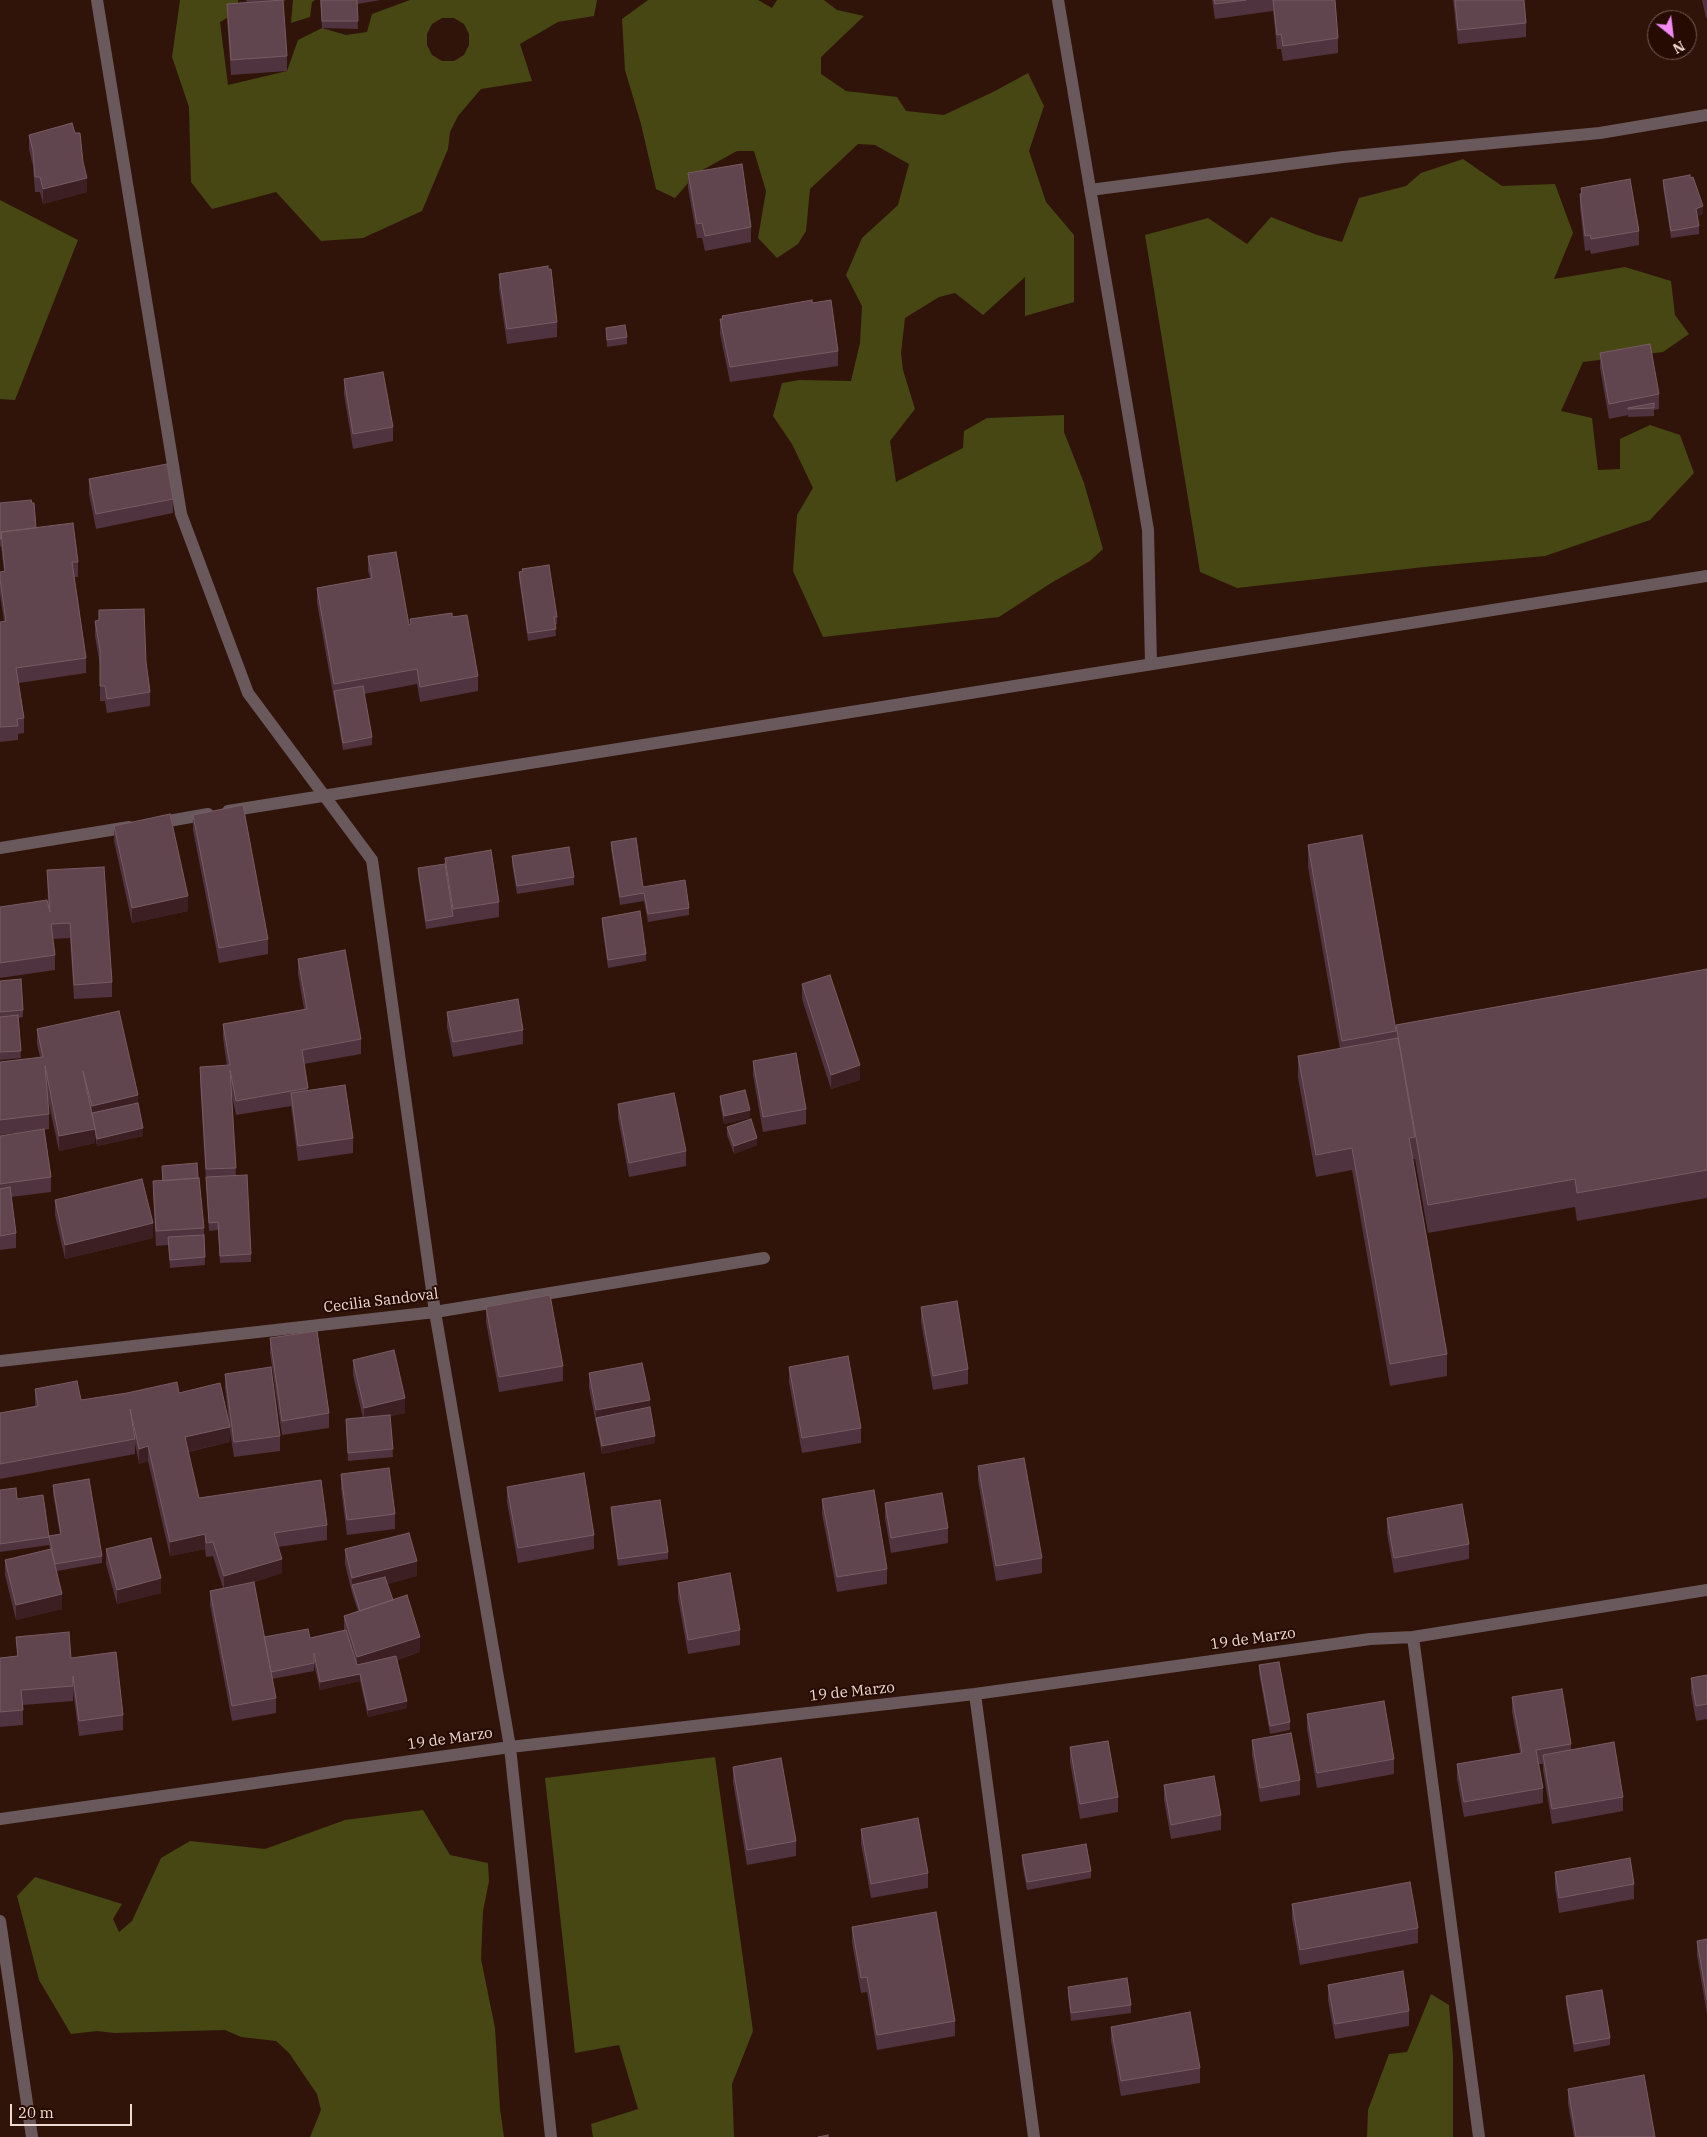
<!DOCTYPE html>
<html>
<head>
<meta charset="utf-8">
<style>
	body { margin:0 }
	#map { position:relative; width:1707px; height:2137px; overflow:hidden; background:#301409; font-family:"IBM Plex Serif",serif }
	canvas { display:block }
	.north { position:absolute; left:1647px; top:10px; width:50px; height:50px; box-sizing:border-box; background:#260b02; border:1px solid #765e56; border-radius:50%; rotate:151deg; font-size:14px; font-weight:700; line-height:20px; text-align:center; color:#efdbd3 }
	.north::after { content:''; display:block; margin:auto; width:18px; height:22px; background:#f28af3; clip-path:polygon(50% 0,100% 100%,50% 72%,0 100%) }
	.scale { position:absolute; left:10px; top:2104px; width:122px; height:22px; box-sizing:border-box; border:2px solid #efdbd3; border-top:0; padding-left:6px; font-size:15px; line-height:18px; white-space:nowrap; color:#efdbd3; -webkit-text-stroke:4px #260b02; paint-order:stroke }
</style>
</head>
<body>
<div id="map">
<canvas width="1707" height="2137"></canvas>
<div class="north">N</div>
<div class="scale">20 m</div>
</div>
<script>
const g = document.querySelector('canvas').getContext('2d');
g.lineJoin = 'round';
function fillPath(path, color) { g.fillStyle = color; g.fill(path, 'evenodd'); }
const shape = rows => new Path2D(rows.map(r => 'M' + r).join(''));
function stroke(path, color, width, dash) { g.strokeStyle = color; g.lineWidth = width; g.lineCap = dash ? 'butt' : 'round'; g.setLineDash(dash || []); g.stroke(path); }
function drawText(font, color, halo, rows, align = 'center') {
  g.font = font + ' "IBM Plex Serif",serif'; g.lineWidth = 4; g.setLineDash([]); g.textBaseline = 'middle'; g.strokeStyle = halo; g.fillStyle = color; for (const [text, x, y, turn = 0] of rows) {
    g.save(); g.translate(x, y); g.rotate((+turn || 0) * Math.PI / 180); g.textAlign = isNaN(turn) ? turn : align; if (halo) g.strokeText(text, 0, 0); g.fillText(text, 0, 0); g.restore();
  }
}
const green = shape([
	[180,0,238,0,239,11,220,22,228,85,287,71,298,40,322,28,346,35,367,32,372,14,410,0,597,0,594,16,558,22,520,44,532,81,481,89,458,116,450,132,448,149,422,211,363,238,321,241,276,192,212,209,191,182,189,107,172,57],
	[442,18,454,18,464,24,469,34,469,45,464,55,454,61,442,61,432,55,427,45,427,34,432,24],
	[293,0,315,0,312,2,310,17,291,23],
	[648,0,758,0,772,8,777,0,824,0,837,10,864,16,821,57,821,74,846,91,897,97,906,111,944,115,995,91,1028,73,1044,106,1029,151,1046,202,1074,235,1074,302,1025,316,1025,277,983,315,955,293,939,297,905,318,901,353,903,370,915,409,890,441,896,482,963,448,964,431,987,418,1064,415,1064,432,1084,483,1103,549,1090,561,1051,583,999,617,823,637,793,571,797,515,813,488,792,444,773,416,782,383,799,380,851,381,860,343,862,306,846,275,862,238,898,205,909,164,875,145,858,144,810,189,806,231,798,244,777,258,758,238,766,191,754,151,737,151,697,173,675,198,656,189,641,124,625,70,622,19],
	[1463,159,1502,186,1555,184,1573,233,1554,279,1625,267,1671,281,1675,315,1689,334,1663,352,1583,362,1561,411,1592,418,1598,470,1620,469,1620,439,1650,425,1680,435,1694,473,1650,520,1545,556,1424,567,1237,588,1200,572,1145,235,1208,218,1247,244,1271,217,1317,235,1342,242,1359,198,1406,186,1421,173],
	[0,200,78,240,15,400,0,399],
	[715,1757,753,2031,732,2084,734,2137,593,2137,591,2124,638,2109,619,2045,575,2053,545,1778],
	[423,1810,450,1855,488,1863,489,1881,483,1911,481,1959,495,2028,500,2109,504,2137,310,2137,321,2110,317,2094,289,2053,276,2041,241,2037,225,2030,114,2033,97,2031,71,2034,39,1980,17,1896,35,1877,122,1904,113,1919,119,1932,132,1921,161,1858,190,1841,265,1849,345,1820],
	[1431,1994,1449,2005,1453,2056,1453,2137,1367,2137,1368,2110,1389,2054,1407,2052]
]);
const minor = shape([
	[97,0,181,514,248,693,372,860,435,1312,510,1747,551,2137],
	[1058,0,1148,530,1151,664],
	[1090,190,1343,157,1600,133,1707,115],
	[228,811,1707,576],
	[157,823,208,814],
	[0,848,129,827],
	[0,1361,435,1312,764,1258],
	[1413,1637,1479,2137],
	[975,1694,1034,2137],
	[0,1819,510,1747,975,1694,1370,1639,1413,1637,1707,1590],
	[0,1921,32,2137]
]);
const wall = shape([
	[246,0,287,0,283,1,287,56,287,71,231,75,227,19,227,4,247,2],
	[320,0,381,0,357,4,358,29,322,28],
	[1212,0,1335,0,1338,38,1338,53,1283,61,1281,49,1277,49,1273,11,1215,19],
	[1453,0,1524,0,1526,23,1526,37,1458,44],
	[1702,0,1707,0,1707,18,1706,18],
	[29,135,87,192,43,204,40,192,35,192,33,166,29,149],
	[688,173,751,227,751,242,705,251,702,238,697,238,688,188],
	[1663,180,1703,214,1697,216,1699,226,1699,234,1671,238,1663,187],
	[1581,188,1639,231,1639,245,1591,254,1590,250,1585,251,1580,208,1580,194,1581,194],
	[499,274,557,322,557,337,507,344,499,289],
	[722,316,838,351,838,366,730,382,720,334,720,319,722,319],
	[606,328,627,337,627,344,607,347],
	[1600,353,1659,394,1659,409,1654,410,1654,416,1628,417,1628,415,1609,419,1600,368],
	[344,379,393,427,393,441,353,449,344,394],
	[89,479,173,499,173,513,96,529,89,494],
	[0,503,36,528,78,562,78,577,74,577,86,658,86,673,19,683,24,718,24,733,18,734,18,740,0,742,0,622,4,621,0,594,0,572,4,571,1,546,0,547],
	[368,556,409,625,410,625,410,619,452,617,478,676,478,691,420,702,417,684,364,694,372,737,372,745,343,750,317,603,317,588,370,578,368,571],
	[519,572,557,617,557,624,555,624,556,636,528,641,519,579],
	[95,621,146,662,150,692,150,706,107,713,105,701,100,701,100,665,95,636],
	[193,815,268,939,268,954,219,963,193,830],
	[114,826,188,911,132,923,114,841],
	[611,842,643,887,689,908,689,915,648,922,644,901,620,905,611,850],
	[1308,845,1396,1031,1396,1025,1707,969,1707,1198,1577,1221,1575,1207,1428,1233,1415,1159,1413,1159,1447,1354,1447,1376,1390,1386,1352,1170,1316,1177,1298,1078,1298,1056,1340,1049,1308,867],
	[512,856,574,877,574,885,517,894,512,864],
	[445,858,499,902,499,917,426,929,418,875,418,868,445,865],
	[47,870,112,982,112,997,74,999,70,938,53,939,55,955,55,970,0,978,0,907,48,905],
	[602,918,646,954,646,961,608,968,602,925],
	[298,959,361,1039,361,1054,304,1064,308,1091,353,1138,353,1153,298,1161,291,1106,236,1115,231,1092,236,1175,251,1254,251,1262,220,1263,218,1230,209,1231,200,1082,200,1067,227,1066,223,1038,223,1024,304,1009,298,974],
	[0,981,23,1010,23,1017,18,1018,21,1058,0,1060],
	[802,984,860,1080,831,1089,802,999],
	[447,1012,523,1030,523,1044,453,1057,447,1027],
	[37,1029,138,1103,143,1136,97,1146,95,1135,95,1143,59,1151,47,1095,49,1114,49,1129,44,1130,51,1177,51,1192,11,1197,16,1233,16,1248,0,1250,0,1136,35,1131,0,1135,0,1062,40,1057,37,1044],
	[753,1061,806,1109,806,1124,763,1132,753,1075],
	[720,1096,750,1118,724,1124,720,1103],
	[618,1104,686,1151,686,1166,629,1177,618,1118],
	[727,1127,757,1145,734,1154,727,1135],
	[162,1166,204,1228,205,1265,170,1268,168,1245,156,1246,153,1196,153,1181,162,1181],
	[55,1200,153,1238,65,1259,55,1215],
	[486,1307,563,1366,563,1381,499,1392,486,1322],
	[921,1307,968,1369,968,1384,933,1390,921,1322],
	[270,1338,329,1413,329,1428,282,1435,270,1353],
	[353,1360,405,1413,390,1416,393,1457,348,1461,346,1419,363,1418,353,1375],
	[789,1367,861,1428,861,1443,802,1453,789,1382],
	[589,1373,650,1407,655,1443,602,1454,589,1388],
	[225,1374,280,1436,280,1451,234,1457,230,1431,230,1442,188,1452,199,1498,327,1525,327,1540,278,1547,282,1573,254,1582,264,1637,310,1638,344,1630,344,1616,358,1611,352,1593,345,1564,345,1549,417,1576,387,1584,393,1600,420,1652,397,1660,407,1708,368,1717,360,1681,320,1690,314,1664,314,1671,272,1679,276,1698,276,1713,232,1721,210,1605,210,1591,223,1588,213,1556,206,1557,205,1549,170,1556,148,1461,139,1464,135,1443,135,1454,0,1479,0,1413,35,1406,35,1389,81,1400,179,1393,229,1422,225,1388],
	[978,1466,1042,1558,1042,1573,996,1581,978,1481],
	[341,1474,395,1514,395,1529,347,1535,341,1489],
	[53,1485,102,1556,102,1563,57,1571,62,1609,16,1620,5,1575,5,1560,50,1549,49,1545,0,1552,0,1490,17,1499,49,1537,60,1535,53,1493],
	[507,1487,594,1535,594,1549,518,1563,507,1502],
	[822,1499,887,1569,887,1584,837,1592,822,1514],
	[885,1503,948,1528,948,1543,891,1553,885,1518],
	[611,1507,668,1552,668,1559,618,1566,611,1514],
	[1387,1518,1469,1544,1469,1559,1394,1573,1387,1533],
	[106,1549,161,1593,117,1604,106,1564],
	[678,1583,740,1630,740,1645,688,1654,678,1598],
	[16,1637,71,1658,123,1715,123,1730,79,1736,73,1691,73,1701,23,1705,23,1725,0,1727,0,1658,17,1656],
	[1259,1665,1290,1722,1290,1730,1270,1734,1259,1673],
	[1707,1675,1707,1719,1696,1721,1691,1693,1691,1678],
	[1512,1697,1571,1744,1571,1750,1623,1797,1623,1811,1552,1824,1543,1770,1543,1764,1538,1764,1543,1788,1543,1803,1464,1817,1457,1779,1457,1764,1520,1753,1512,1712],
	[1307,1714,1394,1759,1394,1774,1317,1788,1307,1729],
	[1252,1740,1300,1780,1300,1795,1260,1802,1252,1755],
	[1070,1747,1118,1797,1118,1812,1080,1819,1070,1762],
	[733,1767,796,1841,796,1856,747,1865,733,1782],
	[1164,1785,1221,1815,1221,1830,1171,1839,1164,1800],
	[861,1829,928,1873,928,1888,871,1898,861,1844],
	[1022,1855,1091,1871,1091,1878,1027,1890,1022,1863],
	[1555,1872,1634,1884,1634,1899,1559,1913,1555,1887],
	[1292,1904,1418,1928,1418,1943,1300,1965,1292,1919],
	[852,1927,955,2021,955,2036,877,2050,867,1992,861,1993,852,1942],
	[1707,1939,1707,2015,1697,1955,1697,1941],
	[1328,1985,1409,2011,1409,2026,1335,2039,1328,2000],
	[1068,1987,1131,2005,1131,2013,1071,2021,1068,1995],
	[1566,1996,1610,2038,1610,2045,1574,2052,1566,2004],
	[1111,2027,1200,2068,1200,2083,1121,2096,1111,2041],
	[1568,2089,1655,2137,1574,2137,1568,2104]
]);
const shadedWall = shape([
	[87,178,87,192,43,204,43,189],
	[1703,206,1703,214,1696,217,1696,209],
	[188,896,188,911,132,923,132,908],
	[860,1065,860,1080,831,1089,831,1075],
	[138,1095,138,1110,92,1113,92,1106],
	[750,1110,750,1118,724,1124,724,1116],
	[143,1128,143,1136,97,1146,97,1139],
	[95,1129,95,1143,59,1151,59,1136],
	[757,1138,757,1145,734,1154,734,1146],
	[153,1223,153,1238,65,1259,65,1245],
	[405,1398,405,1413,364,1422,364,1408],
	[650,1400,650,1414,596,1418,596,1425,596,1410],
	[230,1427,230,1442,185,1452,185,1437],
	[655,1436,655,1443,602,1454,602,1446],
	[148,1446,148,1461,139,1464,139,1449],
	[205,1534,205,1549,170,1556,170,1542],
	[282,1559,282,1573,224,1591,224,1576],
	[417,1561,417,1576,354,1592,352,1585,352,1578],
	[161,1578,161,1593,117,1604,117,1590],
	[62,1594,62,1609,16,1620,16,1605],
	[420,1637,420,1652,357,1672,357,1657],
	[360,1674,360,1681,320,1690,320,1682],
	[407,1701,407,1708,368,1717,368,1710]
]);
const building = shape([
	[283,0,287,56,231,60,227,4,283,0],
	[321,0,357,0,358,21,322,21,321,0],
	[1214,0,1246,0,1215,4,1214,0],
	[1273,0,1335,0,1338,38,1283,46,1281,34,1277,35,1273,0],
	[1455,0,1524,0,1526,23,1458,30,1455,0],
	[72,123,75,133,80,133,83,162,87,178,43,189,40,177,35,177,33,151,29,135,72,123],
	[742,164,751,227,705,236,702,223,697,224,688,173,742,164],
	[1690,175,1690,178,1693,177,1703,206,1696,209,1699,226,1671,231,1663,180,1690,175],
	[1630,179,1639,231,1591,239,1590,235,1585,236,1580,194,1582,193,1581,188,1630,179],
	[548,266,548,269,551,269,557,322,507,329,499,274,548,266],
	[812,300,812,303,831,300,838,351,730,367,720,319,723,319,722,316,812,300],
	[625,325,627,337,607,340,606,328,625,325],
	[1650,344,1659,394,1609,404,1600,353,1650,344],
	[383,372,393,427,353,434,344,379,383,372],
	[1654,403,1654,408,1628,409,1628,408,1654,403],
	[167,464,173,499,96,514,89,479,167,464],
	[31,500,32,503,34,503,36,528,1,532,1,539,0,539,0,503,31,500],
	[73,523,78,562,72,562,86,658,16,668,24,718,17,719,18,726,0,727,0,622,6,621,0,579,0,572,5,571,1,532,73,523],
	[396,552,409,625,411,624,410,619,452,613,452,617,467,615,478,676,420,687,417,669,334,684,317,588,372,578,368,556,396,552],
	[549,565,557,617,554,617,556,629,528,633,519,572,523,571,522,569,549,565],
	[144,609,146,662,150,692,107,699,105,686,100,686,100,650,95,621,99,620,99,610,144,609],
	[363,686,372,737,343,743,334,691,363,686],
	[243,805,268,939,219,948,193,815,243,805],
	[170,814,188,896,132,908,114,826,170,814],
	[1362,835,1396,1031,1342,1041,1308,845,1362,835],
	[636,838,643,887,685,880,689,908,648,914,644,893,620,897,611,842,636,838],
	[569,847,574,877,517,886,512,856,569,847],
	[491,850,499,902,453,909,445,858,491,850],
	[445,864,453,916,426,921,418,868,445,864],
	[104,867,112,982,74,985,70,923,51,924,55,955,0,963,0,907,47,900,50,912,47,870,104,867],
	[640,911,646,954,608,960,602,918,640,911],
	[345,950,361,1039,302,1050,308,1088,236,1101,230,1070,236,1168,206,1169,200,1067,230,1065,223,1024,307,1009,298,959,345,950],
	[1707,969,1707,1170,1577,1193,1575,1179,1428,1205,1396,1025,1707,969],
	[830,975,860,1065,831,1075,802,984,830,975],
	[21,979,23,1010,0,1012,0,981,21,979],
	[518,999,523,1030,453,1042,447,1012,518,999],
	[119,1011,138,1095,92,1106,83,1071,95,1129,59,1136,45,1066,49,1114,0,1120,0,1062,43,1057,37,1029,119,1011],
	[18,1015,21,1051,0,1052,0,1017,18,1015],
	[1398,1038,1415,1137,1409,1138,1447,1354,1390,1364,1352,1148,1316,1155,1298,1056,1398,1038],
	[796,1053,806,1109,763,1117,753,1061,796,1053],
	[345,1085,353,1138,298,1146,291,1093,345,1085],
	[745,1090,750,1110,724,1116,720,1096,745,1090],
	[674,1093,686,1151,629,1163,618,1104,674,1093],
	[138,1103,143,1128,97,1139,92,1113,138,1103],
	[751,1119,757,1138,734,1146,727,1127,751,1119],
	[44,1129,51,1177,0,1184,0,1136,44,1129],
	[197,1163,198,1178,163,1181,162,1166,197,1163],
	[247,1175,251,1254,220,1256,218,1222,209,1223,206,1177,247,1175],
	[199,1178,204,1228,156,1231,153,1181,199,1178],
	[142,1179,153,1223,65,1245,55,1200,142,1179],
	[10,1187,16,1233,0,1236,0,1189,10,1187],
	[204,1235,205,1257,170,1260,168,1237,204,1235],
	[550,1295,563,1366,499,1377,486,1307,550,1295],
	[957,1301,968,1369,933,1376,921,1307,957,1301],
	[317,1331,329,1413,282,1421,270,1338,317,1331],
	[394,1350,405,1398,364,1408,353,1360,394,1350],
	[848,1356,861,1428,802,1438,789,1367,848,1356],
	[642,1363,650,1400,596,1410,589,1373,642,1363],
	[271,1367,280,1436,234,1442,225,1374,271,1367],
	[77,1381,81,1400,127,1393,177,1382,179,1393,220,1383,230,1427,185,1437,199,1498,321,1480,327,1525,274,1533,282,1559,224,1576,213,1542,206,1543,205,1534,170,1542,148,1446,139,1449,130,1409,135,1439,0,1464,0,1413,38,1406,35,1389,77,1381],
	[650,1407,655,1436,602,1446,596,1418,650,1407],
	[390,1415,393,1449,348,1453,346,1419,390,1415],
	[1024,1458,1042,1558,996,1566,978,1466,1024,1458],
	[389,1468,395,1514,347,1520,341,1474,389,1468],
	[584,1473,594,1535,518,1548,507,1487,584,1473],
	[89,1479,102,1556,55,1564,49,1536,61,1534,53,1485,89,1479],
	[16,1488,17,1499,43,1495,49,1537,0,1544,0,1490,16,1488],
	[874,1490,887,1569,837,1577,822,1499,874,1490],
	[942,1493,948,1528,891,1538,885,1503,942,1493],
	[660,1500,668,1552,618,1559,611,1507,660,1500],
	[1462,1504,1469,1544,1394,1558,1387,1518,1462,1504],
	[409,1533,417,1561,352,1578,345,1549,409,1533],
	[151,1538,161,1578,117,1590,106,1549,151,1538],
	[51,1549,62,1594,16,1605,5,1560,51,1549],
	[730,1573,740,1630,688,1640,678,1583,730,1573],
	[385,1577,393,1600,360,1611,352,1585,385,1577],
	[254,1582,276,1698,232,1706,210,1591,254,1582],
	[407,1595,420,1637,357,1657,344,1616,407,1595],
	[308,1629,310,1638,346,1630,357,1665,396,1656,407,1701,368,1710,360,1674,320,1682,314,1653,314,1663,271,1672,264,1637,308,1629],
	[69,1632,71,1658,116,1652,123,1715,79,1721,73,1676,73,1686,21,1690,23,1710,0,1712,0,1658,18,1656,16,1637,69,1632],
	[1279,1662,1290,1722,1270,1726,1259,1665,1279,1662],
	[1707,1675,1707,1704,1696,1706,1691,1678,1707,1675],
	[1562,1689,1571,1744,1536,1750,1543,1788,1464,1802,1457,1764,1522,1753,1512,1697,1562,1689],
	[1384,1701,1394,1759,1317,1773,1307,1714,1384,1701],
	[1291,1733,1300,1780,1260,1788,1252,1740,1291,1733],
	[1108,1741,1118,1797,1080,1804,1070,1747,1108,1741],
	[1614,1742,1623,1797,1552,1809,1543,1755,1614,1742],
	[781,1758,796,1841,747,1850,733,1767,781,1758],
	[1214,1776,1221,1815,1171,1825,1164,1785,1214,1776],
	[918,1818,928,1873,871,1884,861,1829,918,1818],
	[1086,1844,1091,1871,1027,1882,1022,1855,1086,1844],
	[1630,1858,1634,1884,1559,1898,1555,1872,1630,1858],
	[1410,1882,1418,1928,1300,1950,1292,1904,1410,1882],
	[936,1912,955,2021,877,2035,867,1977,861,1978,852,1927,936,1912],
	[1707,1939,1707,2000,1697,1941,1707,1939],
	[1403,1971,1409,2011,1335,2024,1328,1985,1403,1971],
	[1127,1978,1131,2005,1071,2013,1068,1987,1127,1978],
	[1602,1990,1610,2038,1574,2044,1566,1996,1602,1990],
	[1190,2012,1200,2068,1121,2081,1111,2027,1190,2012],
	[1644,2075,1655,2137,1576,2137,1568,2089,1644,2075],
	[828,2135,828,2137,818,2137,828,2135]
]);
const streetNames = [
	["Cecilia Sandoval",381,1301,-7],
	["19 de Marzo",1253,1639,-8],
	["19 de Marzo",852,1692,-6],
	["19 de Marzo",450,1739,-8]
];
fillPath(green, '#464713');
stroke(minor, '#6a595c', 12);
fillPath(wall, '#4f333e');
fillPath(shadedWall, '#3b1f22');
fillPath(building, '#60454e');
stroke(building, '#775c63', 1);
drawText('15px', '#efdbd3', '#260b02', streetNames);
</script>
</body>
</html>
